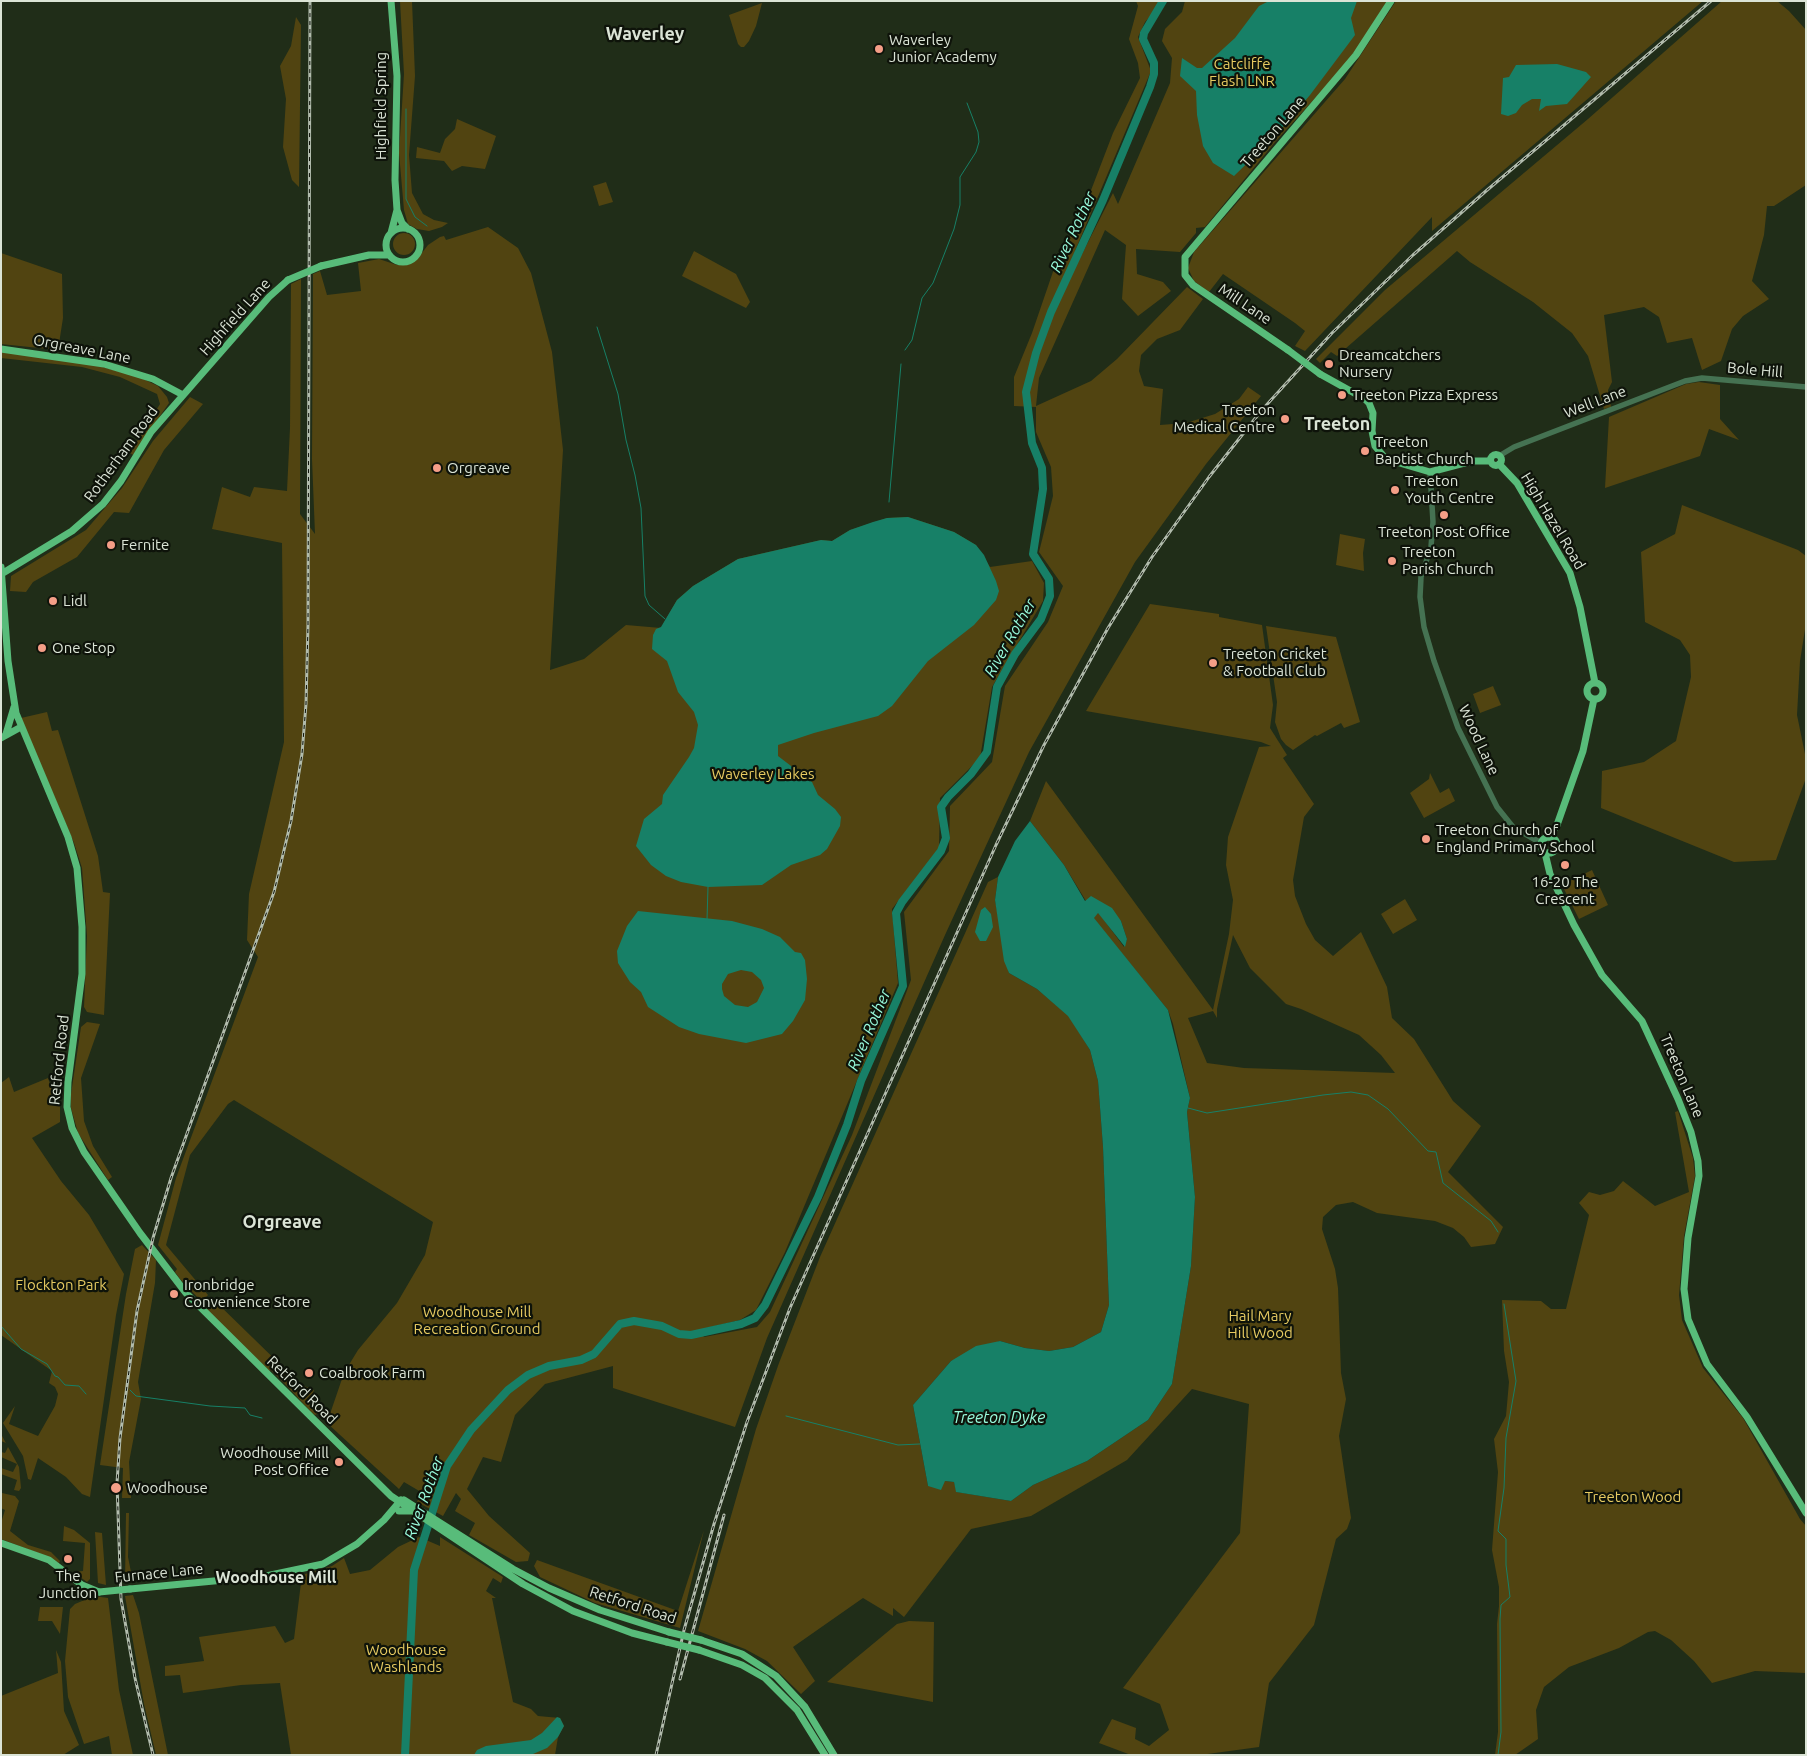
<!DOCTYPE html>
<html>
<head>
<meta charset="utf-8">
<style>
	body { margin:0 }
	#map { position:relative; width:1807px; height:1756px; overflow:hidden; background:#202d18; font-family:Ubuntu,sans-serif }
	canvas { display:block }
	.frame { position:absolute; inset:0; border:2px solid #dbe4d6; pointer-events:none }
</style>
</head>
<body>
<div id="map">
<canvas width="1807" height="1756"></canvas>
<div class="frame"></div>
</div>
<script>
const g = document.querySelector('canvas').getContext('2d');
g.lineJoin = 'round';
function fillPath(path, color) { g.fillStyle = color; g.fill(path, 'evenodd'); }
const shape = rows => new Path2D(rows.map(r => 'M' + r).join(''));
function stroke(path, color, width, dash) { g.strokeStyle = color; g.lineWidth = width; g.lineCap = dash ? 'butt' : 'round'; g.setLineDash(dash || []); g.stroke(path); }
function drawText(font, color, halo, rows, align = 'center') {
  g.font = font + ' Ubuntu,sans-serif'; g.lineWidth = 4.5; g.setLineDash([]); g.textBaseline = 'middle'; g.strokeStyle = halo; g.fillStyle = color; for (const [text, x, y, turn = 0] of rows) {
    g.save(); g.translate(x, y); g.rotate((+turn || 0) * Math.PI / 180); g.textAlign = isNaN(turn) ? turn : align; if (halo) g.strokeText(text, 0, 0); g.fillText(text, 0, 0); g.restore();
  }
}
const green = shape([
	[400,1,412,1,415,76,409,155,412,193,423,214,434,220,448,223,442,227,429,231,417,229,408,224,404,210,399,153,404,74],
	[1136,1,1159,1,1160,5,1145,22,1138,37,1151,71,1075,251,1082,254,1113,193,1118,204,1170,83,1172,58,1162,41,1165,29,1182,12,1185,1,1387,1,1357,49,1327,85,1276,141,1205,227,1196,228,1196,233,1180,252,1136,249,1137,274,1163,282,1171,291,1138,316,1122,299,1126,245,1105,230,1039,378,1036,406,1091,381,1117,359,1187,287,1203,299,1180,330,1157,339,1141,355,1139,371,1144,386,1163,389,1160,425,1186,423,1215,414,1239,399,1248,387,1261,396,1206,464,1135,562,1029,752,945,935,767,1338,735,1427,613,1388,613,1366,545,1384,515,1415,501,1462,483,1457,467,1489,489,1516,530,1553,528,1561,516,1562,469,1535,475,1523,455,1511,461,1499,456,1493,443,1516,417,1502,421,1492,404,1482,399,1489,327,1423,325,1416,331,1411,344,1373,358,1350,397,1303,425,1255,433,1222,234,1100,228,1104,190,1155,166,1245,208,1295,202,1302,180,1279,175,1272,177,1269,158,1245,176,1178,258,957,247,940,249,894,284,742,282,543,212,529,222,487,250,497,254,487,287,491,290,428,291,284,301,279,300,514,315,534,312,459,313,274,320,271,327,295,361,291,358,263,379,259,397,265,407,265,418,258,428,245,440,237,444,236,446,240,488,227,518,248,531,273,552,352,563,450,550,670,584,659,626,625,661,628,677,600,693,586,738,559,821,540,832,541,850,530,887,518,908,517,954,532,976,545,990,567,1032,561,1044,583,1043,601,992,687,980,758,940,798,939,848,892,909,898,983,785,1252,756,1310,740,1320,699,1330,704,1337,757,1327,770,1312,852,1135,911,980,904,912,949,851,950,806,992,762,1005,686,1048,622,1063,586,1039,552,1053,496,1051,467,1036,432,1036,407,1014,406,1014,377,1032,333,1057,260,1080,219,1113,133,1140,78,1138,63,1129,39,1138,6],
	[1396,1,1703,1,1432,231,1432,217,1305,351,1295,346,1305,331,1295,323,1223,274,1209,292,1194,281,1188,268,1194,252,1345,79],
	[1722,1,1777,1,1789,11,1806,30,1806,185,1774,206,1767,206,1764,235,1752,281,1769,299,1743,316,1732,329,1721,361,1702,370,1692,338,1667,343,1659,317,1644,307,1604,315,1612,382,1608,390,1611,407,1604,409,1588,356,1572,333,1533,302,1470,262,1457,251,1337,356,1331,352,1320,363,1316,359,1385,290,1588,119],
	[762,3,756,26,749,41,744,47,741,47,738,44,729,15],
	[296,17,301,25,299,187,292,180,283,147,286,99,280,66,291,46],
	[457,119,496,136,485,169,462,166,452,171,444,161,416,158,417,147,440,153,445,139,455,129],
	[606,182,613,202,599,206,593,186],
	'393 244a11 11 0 1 1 22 0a11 11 0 1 1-22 0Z',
	[694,251,736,274,750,302,746,308,682,276],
	[1,253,62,274,63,318,58,350,1,344],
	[1,351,99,366,139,377,158,386,167,397,169,403,133,455,130,453,160,404,157,394,120,377,82,367,1,358],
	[1699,382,1720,385,1720,419,1739,440,1709,429,1700,456,1605,488,1609,417,1686,384],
	[190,397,203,404,164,450,129,513,114,512,77,557,33,582,26,592,10,591,11,576,86,530,122,488,153,441],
	[1682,505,1798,550,1806,556,1806,623,1800,661,1797,715,1806,759,1806,778,1776,860,1734,862,1601,808,1602,771,1644,762,1676,741,1691,677,1690,655,1680,640,1645,622,1641,552,1675,534],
	[1340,534,1365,539,1363,553,1364,571,1336,565],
	[1150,604,1219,614,1219,617,1262,625,1273,705,1270,728,1287,755,1283,758,1314,804,1304,817,1293,880,1295,896,1306,924,1315,940,1333,956,1361,932,1387,987,1392,1018,1414,1039,1453,1101,1481,1126,1448,1172,1503,1227,1495,1244,1471,1247,1464,1237,1453,1228,1435,1221,1377,1213,1353,1202,1336,1205,1323,1217,1322,1229,1335,1269,1338,1288,1341,1373,1346,1399,1339,1436,1351,1518,1347,1529,1336,1539,1314,1625,1269,1683,1259,1747,1200,1755,1131,1755,1099,1743,1112,1719,1136,1728,1135,1739,1149,1746,1169,1730,1160,1704,1123,1688,1240,1533,1249,1404,1192,1389,1127,1460,1031,1516,971,1529,904,1617,893,1608,893,1616,863,1598,793,1647,815,1681,801,1694,767,1661,745,1649,698,1631,756,1429,779,1363,820,1257,988,882,998,877,995,900,1009,973,1037,989,1069,1016,1090,1050,1098,1081,1103,1147,1109,1305,1101,1332,1073,1347,1049,1351,1025,1348,1000,1341,951,1361,913,1405,928,1486,945,1481,954,1482,957,1492,1011,1501,1033,1485,1087,1461,1148,1420,1172,1384,1191,1266,1195,1197,1187,1112,1190,1098,1173,1024,1168,1010,1093,918,1098,912,1124,947,1127,939,1121,921,1086,901,1064,865,1030,821,1046,781,1213,1010,1229,934,1233,900,1226,865,1228,837,1259,747,1271,746,1261,742,1086,711],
	[1233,935,1250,968,1286,1004,1301,1009,1359,1035,1381,1055,1395,1073,1244,1068,1207,1063,1188,1018,1213,1011,1217,1018,1217,1009],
	[1266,626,1336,637,1360,722,1344,728,1341,723,1317,736,1315,735,1293,750,1286,745,1281,739,1275,722,1277,702],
	[1493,686,1501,705,1480,713,1473,694],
	[47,712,52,731,58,730,98,856,103,892,110,893,104,1015,87,1012,84,1007,87,936,82,868,74,843,21,718],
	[1430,773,1440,793,1449,788,1455,801,1424,818,1410,793,1429,779],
	[1592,870,1608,905,1579,919,1562,885],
	[1405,899,1417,920,1393,934,1381,914],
	[87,1022,100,1024,81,1078,84,1121,93,1146,112,1177,108,1180,78,1133,71,1108,71,1094,81,1027],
	[9,1077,14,1092,48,1078,53,1093,60,1097,60,1122,32,1138,61,1181,89,1215,124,1274,116,1315,90,1497,82,1494,66,1477,38,1458,31,1480,28,1479,23,1456,3,1423,15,1406,9,1424,38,1436,55,1406,58,1394,55,1387,49,1383,52,1371,1,1335,1,1083],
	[1678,1111,1693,1158,1695,1176,1684,1236,1679,1295,1682,1320,1703,1368,1743,1418,1800,1519,1806,1526,1806,1673,1755,1671,1712,1683,1694,1661,1671,1640,1655,1631,1648,1632,1619,1648,1569,1667,1544,1687,1536,1710,1538,1739,1515,1755,1495,1755,1498,1732,1497,1624,1499,1606,1499,1587,1492,1550,1498,1472,1494,1439,1506,1416,1509,1382,1504,1351,1502,1300,1541,1301,1551,1309,1566,1309,1589,1215,1579,1203,1589,1192,1600,1195,1614,1191,1623,1181,1655,1206,1689,1192,1675,1112],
	[142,1245,156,1260,155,1283,138,1382,141,1399,129,1462,131,1498,122,1498,123,1468,100,1465,126,1294,135,1249],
	[214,1300,291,1375,289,1380,314,1390,311,1399,324,1408,321,1412,315,1415,311,1412,286,1385,271,1370,269,1371,206,1310,206,1306],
	[1,1434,19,1467,21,1488,19,1491,14,1490,17,1480,1,1474,1,1468,13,1472,17,1464,1,1457,1,1452,5,1453,8,1447,6,1443,1,1441],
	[2,1493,15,1496,19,1501,10,1531,28,1545,51,1552,60,1561,59,1563,46,1556,1,1539,1,1523,5,1510,1,1508],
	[126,1513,129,1513,128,1557,133,1582,125,1583],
	[64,1526,74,1530,90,1543,90,1579,87,1582,73,1572,83,1571,85,1543,63,1541],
	[704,1530,680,1628,595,1603,540,1577,534,1566,537,1560,678,1611],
	[95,1532,102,1533,106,1585,98,1583],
	[419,1537,440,1546,440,1537,503,1577,501,1583,493,1578,486,1591,496,1598,492,1598,513,1702,531,1709,538,1716,560,1718,564,1726,558,1737,555,1755,291,1755,280,1683,241,1685,183,1693,180,1675,165,1676,165,1666,204,1661,199,1637,275,1626,285,1643,294,1639,302,1575,332,1566,344,1558,350,1574,370,1570,398,1547],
	[133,1595,139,1613,168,1755,156,1755,144,1704,125,1596],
	[94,1596,108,1598,119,1690,133,1755,112,1755,109,1736,84,1744,68,1697,65,1661,70,1609,75,1604],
	[40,1607,63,1607,60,1634,52,1621,38,1621],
	[909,1621,934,1622,933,1702,827,1682,897,1624],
	[56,1650,61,1662,64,1711,79,1745,63,1755,1,1755,1,1696,58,1673]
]);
const water = shape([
	[1269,1,1357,1,1351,18,1355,35,1310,95,1275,136,1234,176,1213,163,1203,146,1197,115,1196,91,1180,76,1182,58,1197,68,1202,68,1235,38,1259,6],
	[1557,64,1586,72,1591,77,1567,104,1546,106,1539,111,1541,99,1532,99,1522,105,1516,113,1508,116,1501,114,1503,78,1509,77,1516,65],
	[908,517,954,532,976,545,984,555,996,581,999,591,996,600,974,625,928,661,892,706,878,716,814,733,778,745,778,756,812,782,818,795,835,809,841,817,840,826,827,849,820,855,791,865,762,885,708,887,681,882,666,876,651,865,636,846,644,819,662,804,663,795,689,757,694,748,698,725,694,712,678,692,667,661,652,649,653,635,656,629,661,627,677,600,693,586,738,559,821,540,832,541,850,530,873,522,887,518],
	[1030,821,1064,865,1085,901,1091,896,1112,908,1121,921,1127,939,1125,947,1098,913,1094,918,1168,1010,1190,1098,1187,1112,1195,1197,1191,1266,1172,1384,1148,1420,1087,1461,1033,1485,1011,1501,956,1492,954,1482,945,1481,941,1490,928,1486,913,1405,951,1361,976,1346,1000,1341,1025,1348,1049,1351,1073,1347,1101,1332,1109,1305,1103,1147,1098,1081,1090,1050,1068,1016,1037,989,1009,973,1004,961,995,900,998,877,1015,841],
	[985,907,991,914,993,927,986,941,980,941,975,932,981,910],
	[638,911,732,921,762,929,780,937,795,952,801,953,805,960,807,979,805,1000,793,1021,782,1034,746,1043,699,1034,679,1027,648,1007,641,992,630,982,618,963,617,951,627,926],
	[741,970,752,972,761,980,764,988,757,1002,748,1007,735,1005,724,996,722,989,722,984,728,974],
	[557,1717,560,1718,564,1726,558,1737,547,1748,533,1754,474,1755,477,1750,486,1746,531,1740,542,1733]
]);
const stream = shape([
	[406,109,406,199,415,217,427,226],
	[597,327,618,394,626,440,635,475,641,508,645,596,649,605,665,619],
	[905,350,912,340,922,298,933,283,954,229,960,205,960,177,976,152,979,142,978,132,967,103],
	[889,502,901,364],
	[707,920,708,887],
	[1188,1108,1207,1113,1323,1095,1351,1092,1368,1095,1388,1109,1428,1151,1436,1152,1443,1183,1491,1221,1498,1232],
	[1,1326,21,1349,47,1364,55,1376,58,1377,65,1385,79,1386,86,1394],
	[130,1390,136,1396,143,1397,210,1406,245,1408,250,1415,262,1418],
	[786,1416,898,1445,920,1444],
	[1498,1755,1501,1732,1500,1619,1501,1605,1510,1597,1506,1565,1506,1539,1498,1531,1504,1488,1506,1438,1516,1381,1504,1304]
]);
const river = shape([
	[405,1755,414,1570,447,1466,471,1430,508,1390,528,1375,549,1366,581,1360,594,1354,620,1324,634,1321,662,1326,679,1334,691,1335,741,1324,755,1318,765,1305,818,1197,847,1125,861,1081,903,986,896,913,902,902,941,851,946,838,941,807,948,797,971,774,987,752,997,687,1015,654,1041,619,1050,596,1049,579,1033,554,1043,489,1042,468,1032,443,1026,392,1036,353,1051,312,1103,200,1150,87,1154,74,1154,63,1143,39,1144,33,1163,1]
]);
const minor = shape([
	[1499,456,1514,447,1685,381,1702,378,1806,387],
	[1430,472,1433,522,1431,547,1421,577,1420,597,1424,627,1434,661,1458,728,1497,807,1513,827,1541,843]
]);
const major = shape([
	[391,1,397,76,395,180,397,210,402,223,408,229],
	'386 245a17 17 0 1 1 34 0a17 17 0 1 1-34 0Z',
	[391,233,397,210],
	[321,266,369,255,389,255],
	[1,349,104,364,153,379,183,395],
	[1288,350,1193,285,1185,275,1185,257,1356,55,1391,1],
	[1320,374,1365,399,1369,403,1373,413,1372,431,1375,446,1386,459,1430,472,1472,461,1490,461],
	'1490.5 460a5.5 5.5 0 1 1 11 0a5.5 5.5 0 1 1-11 0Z',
	[1499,464,1517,483,1570,573,1580,607,1595,683],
	[1,567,8,661,16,713,68,837,77,868,82,927,82,974,68,1082,67,1107,72,1128,84,1152,140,1233,186,1293,391,1496,523,1584,573,1611,632,1633,667,1642],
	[3,573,72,531,103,504,121,481,151,432,269,297,288,280],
	'1587 691a8 8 0 1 1 16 0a8 8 0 1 1-16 0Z',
	[6,734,14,707],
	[1,738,21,727],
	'1541 845a8 8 0 1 1 16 0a8 8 0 1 1-16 0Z',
	[1549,837,1557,825,1583,751,1594,699],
	[1545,853,1550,874,1574,925,1602,975,1642,1021,1678,1099,1691,1132,1698,1161,1699,1176,1688,1238,1684,1289,1688,1319,1707,1364,1747,1417,1806,1513],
	[404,1500,513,1569,549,1588,600,1610,669,1632],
	[399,1511,411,1511],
	[1,1543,49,1560,82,1585,99,1592],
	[130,1589,266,1576,323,1564,357,1544,384,1520,401,1500],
	[701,1640,742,1654,776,1676,805,1707,834,1755],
	[699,1650,742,1665,765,1678,797,1710,825,1755]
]);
const rail = shape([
	[680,1679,724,1515],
	[153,1755,135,1678,121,1599,117,1483,120,1438,137,1311,153,1238,171,1178,274,892,291,821,302,754,306,704,308,625,310,1],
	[656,1755,684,1630,714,1524,747,1422,790,1308,996,845,1044,745,1108,628,1152,557,1209,477,1261,411,1332,333,1413,255,1486,191,1711,1]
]);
const majorBridge = shape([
	[288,280,321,266],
	[1288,350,1320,374],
	[99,1592,130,1589],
	[669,1632,701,1640],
	[667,1642,699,1650]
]);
const markers = [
	[879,49,5,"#f49e87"],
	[1329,364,5,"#f49e87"],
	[1342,395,5,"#f49e87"],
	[1285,419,5,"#f49e87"],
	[1365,451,5,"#f49e87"],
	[437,468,5,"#f49e87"],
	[1395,490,5,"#f49e87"],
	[1444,515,5,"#f49e87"],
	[111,545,5,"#f49e87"],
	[1392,561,5,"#f49e87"],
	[53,601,5,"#f49e87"],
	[42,648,5,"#f49e87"],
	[1213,663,5,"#f49e87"],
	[1426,839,5,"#f49e87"],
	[1565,865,5,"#f49e87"],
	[174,1294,5,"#f49e87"],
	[309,1373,5,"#f49e87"],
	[339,1462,5,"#f49e87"],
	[116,1488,6,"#f49e87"],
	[68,1559,5,"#f49e87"]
];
const poiNames = [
	["Waverley",889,40],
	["Junior Academy",889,57],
	["Dreamcatchers",1339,355],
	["Nursery",1339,372],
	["Treeton Pizza Express",1352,395],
	["Treeton",1275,410,"right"],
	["Medical Centre",1275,427,"right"],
	["Treeton",1375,442],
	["Baptist Church",1375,459],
	["Orgreave",447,468],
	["Treeton",1405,481],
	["Youth Centre",1405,498],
	["Treeton Post Office",1444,532,"center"],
	["Fernite",121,545],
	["Treeton",1402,552],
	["Parish Church",1402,569],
	["Lidl",63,601],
	["One Stop",52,648],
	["Treeton Cricket",1223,654],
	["& Football Club",1223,671],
	["Treeton Church of",1436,830],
	["England Primary School",1436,847],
	["16-20 The",1565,882,"center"],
	["Crescent",1565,899,"center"],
	["Ironbridge",184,1285],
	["Convenience Store",184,1302],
	["Coalbrook Farm",319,1373],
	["Woodhouse Mill",329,1453,"right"],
	["Post Office",329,1470,"right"],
	["Woodhouse",127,1488],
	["The",68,1576,"center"],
	["Junction",68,1593,"center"]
];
const parkNames = [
	["Catcliffe",1242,64],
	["Flash LNR",1242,81],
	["Waverley Lakes",763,774],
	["Flockton Park",61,1285],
	["Woodhouse Mill",477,1312],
	["Recreation Ground",477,1329],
	["Hail Mary",1260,1316],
	["Hill Wood",1260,1333],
	["Treeton Wood",1633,1497],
	["Woodhouse",406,1650],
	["Washlands",406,1667]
];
const streetNames = [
	["Highfield Spring",381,106,-90],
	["Treeton Lane",1273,132,-49],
	["Mill Lane",1245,304,34],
	["Highfield Lane",235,317,-48],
	["Orgreave Lane",82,349,11],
	["Bole Hill",1755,370,5],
	["Well Lane",1595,402,-21],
	["Rotherham Road",121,454,-54],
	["High Hazel Road",1553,521,59],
	["Wood Lane",1479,740,65],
	["Retford Road",59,1060,-84],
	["Treeton Lane",1682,1076,67],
	["Retford Road",302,1390,44],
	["Furnace Lane",159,1573,-6],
	["Retford Road",633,1605,18]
];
const waterNames = [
	["River Rother",1073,232,-65],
	["River Rother",1010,638,-60],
	["River Rother",869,1030,-67],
	["Treeton Dyke",999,1418],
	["River Rother",424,1498,-70]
];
const neighbourhoodNames = [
	["Woodhouse Mill",276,1578]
];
const quarterNames = [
	["Waverley",645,34],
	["Treeton",1337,424],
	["Orgreave",282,1222]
];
fillPath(green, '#514411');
fillPath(water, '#178067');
stroke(stream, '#178067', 1);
stroke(river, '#178067', 8);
stroke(minor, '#457252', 5.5);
stroke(major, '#58bc7a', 7);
stroke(rail, '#b2bcad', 3);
stroke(rail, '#0e130a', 1, [4]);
stroke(majorBridge, '#58bc7a', 7);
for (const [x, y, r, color] of markers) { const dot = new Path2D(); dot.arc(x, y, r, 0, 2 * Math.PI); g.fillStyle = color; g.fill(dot); stroke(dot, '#0e130a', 2); }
drawText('15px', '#dbe4d6', '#0e130a', poiNames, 'left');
drawText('15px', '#e6ca61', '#0e130a', parkNames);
drawText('15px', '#dbe4d6', '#0e130a', streetNames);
drawText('italic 16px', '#98fadc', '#0e130a', waterNames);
drawText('bold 16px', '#dbe4d6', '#0e130a', neighbourhoodNames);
drawText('bold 18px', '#dbe4d6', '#0e130a', quarterNames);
</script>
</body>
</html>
